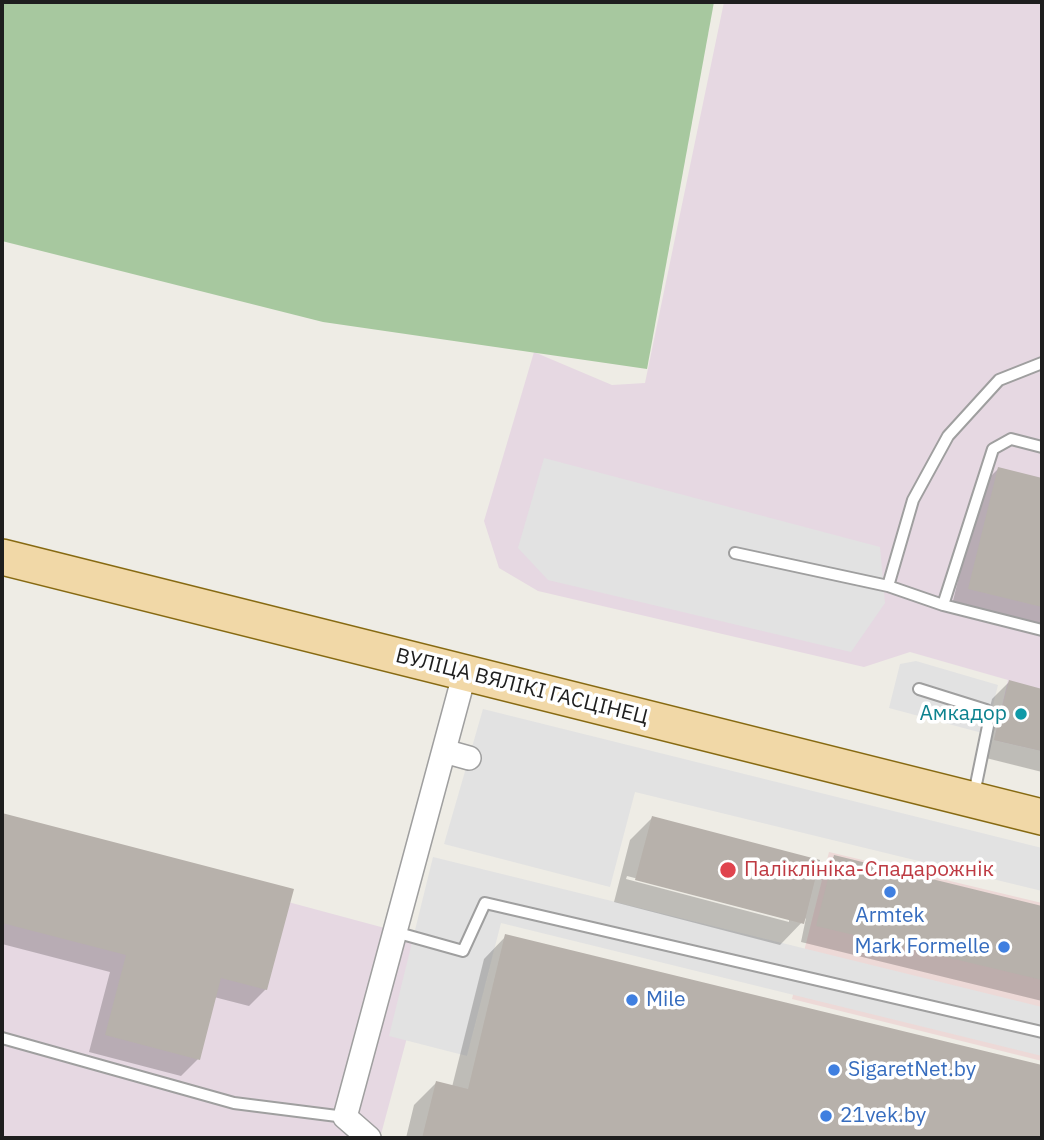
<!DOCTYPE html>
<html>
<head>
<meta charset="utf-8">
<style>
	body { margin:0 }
	#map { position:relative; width:1044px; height:1140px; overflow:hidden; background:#eeece5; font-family:"IBM Plex Sans",sans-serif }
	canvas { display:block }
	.frame { position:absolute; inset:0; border:4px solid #1e1e1e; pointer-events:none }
</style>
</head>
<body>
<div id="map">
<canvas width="1044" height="1140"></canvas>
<div class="frame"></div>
</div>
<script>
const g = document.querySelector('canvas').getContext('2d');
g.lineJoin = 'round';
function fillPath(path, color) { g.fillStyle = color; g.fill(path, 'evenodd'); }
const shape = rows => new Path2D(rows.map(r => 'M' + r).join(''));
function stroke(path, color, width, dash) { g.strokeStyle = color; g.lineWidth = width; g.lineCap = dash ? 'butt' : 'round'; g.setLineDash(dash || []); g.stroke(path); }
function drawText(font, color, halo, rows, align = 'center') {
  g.font = font + ' "IBM Plex Sans",sans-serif'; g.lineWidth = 7; g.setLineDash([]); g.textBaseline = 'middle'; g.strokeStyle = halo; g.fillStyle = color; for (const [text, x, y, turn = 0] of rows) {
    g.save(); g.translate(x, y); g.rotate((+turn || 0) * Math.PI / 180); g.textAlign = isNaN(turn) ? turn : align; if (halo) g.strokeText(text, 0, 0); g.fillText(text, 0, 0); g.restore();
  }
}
const commercial = shape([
	[829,852,1042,903,1042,1061,792,999]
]);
const industrial = shape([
	[724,2,1042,2,1042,751,994,740,1008,680,910,652,864,667,538,591,499,568,484,521,534,352,612,385,645,383],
	[2,825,433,941,380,1138,2,1138]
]);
const forest = shape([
	[2,2,714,2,647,369,323,322,2,241]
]);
const parking = shape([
	[544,458,880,547,885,603,851,652,548,580,518,548],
	[916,661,998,685,986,734,889,708,900,664],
	[483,709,1042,848,1042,891,635,792,610,887,444,844],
	[433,857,1042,1007,1042,1056,501,923,467,1056,389,1036]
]);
const shadow = shape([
	[998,469,1042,480,1042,627,952,605,981,486],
	[1009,682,1042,690,1042,772,978,756,992,699],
	[2,815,292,890,266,989,249,1006,214,997,198,1059,181,1076,89,1052,110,972,2,944],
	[652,818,814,877,834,857,1042,908,1042,1001,801,942,806,918,780,945,614,902,630,840],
	[627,876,789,918,789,922,626,879],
	[506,936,1042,1067,1042,1138,406,1138,414,1105,436,1083,452,1087,484,959]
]);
const building = shape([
	[998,467,1042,478,1042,607,968,589],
	[1009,680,1042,689,1042,751,994,740],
	[2,813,294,889,267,990,221,978,200,1060,105,1035,126,955,2,923],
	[652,816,820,860,804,924,635,880],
	[834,855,1042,906,1042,980,816,926],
	[505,934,1042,1065,1042,1138,422,1138,436,1081,468,1089]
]);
const service = shape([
	[1042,447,1011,439,993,449,943,605,1042,630],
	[735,553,888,586,913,500,948,436,999,380,1042,363],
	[888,586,943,605],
	[919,689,986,710,988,726,974,794],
	[395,932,463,951,485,903,1042,1032],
	[2,1038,234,1103,345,1117]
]);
const minor = shape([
	[444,751,469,758],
	[369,1138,345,1117,465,672]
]);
const primary = shape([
	[2,557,1042,817]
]);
const markers = [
	[1021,714,7,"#0f9aa8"],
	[728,870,9,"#e0444e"],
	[890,892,7,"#3f7fe0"],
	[1004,947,7,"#3f7fe0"],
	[632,1000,7,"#3f7fe0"],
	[834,1070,7,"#3f7fe0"],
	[826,1116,7,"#3f7fe0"]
];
const streetNames = [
	["ВУЛІЦА ВЯЛІКІ ГАСЦІНЕЦ",522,687,14]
];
const cultureNames = [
	["Амкадор",1007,714]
];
const healthNames = [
	["Паліклініка-Спадарожнік",744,870]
];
const shopNames = [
	["Armtek",890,916,"center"],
	["Mark Formelle",990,947,"right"],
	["Mile",646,1000],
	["SigaretNet.by",848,1070],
	["21vek.by",840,1116]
];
fillPath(commercial, '#edd9d7');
fillPath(industrial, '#e6d8e2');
fillPath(forest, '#a7c89f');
fillPath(parking, '#e2e2e2');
fillPath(shadow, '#0003');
fillPath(building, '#b7b1ab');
stroke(service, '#9f9f9f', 14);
stroke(minor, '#9f9f9f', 26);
stroke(primary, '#876a12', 38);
stroke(service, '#fff', 10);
stroke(minor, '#fff', 23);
stroke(primary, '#f1d8a7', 35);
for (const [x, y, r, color] of markers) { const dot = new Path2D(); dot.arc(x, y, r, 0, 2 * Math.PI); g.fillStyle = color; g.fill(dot); stroke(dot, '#fff', 2.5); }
drawText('21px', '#1e1e1e', '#fff', streetNames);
drawText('21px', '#0d838f', '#fff', cultureNames, 'right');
drawText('21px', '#be3a42', '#fff', healthNames, 'left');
drawText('21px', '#366cbe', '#fff', shopNames, 'left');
</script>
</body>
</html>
